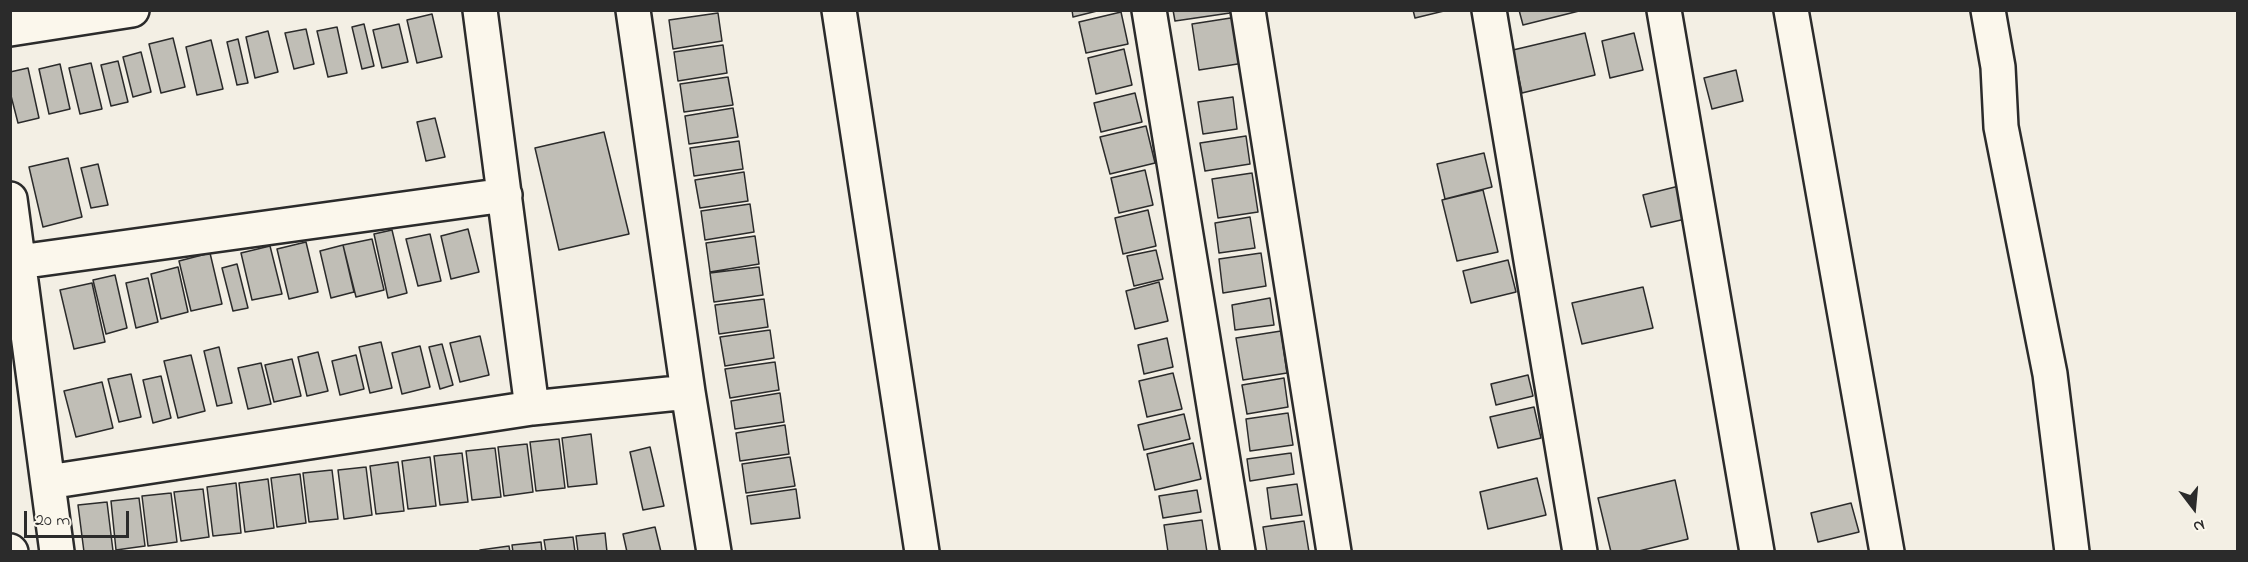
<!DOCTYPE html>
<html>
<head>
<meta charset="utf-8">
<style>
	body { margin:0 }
	#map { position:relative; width:2248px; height:562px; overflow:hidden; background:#f3efe4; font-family:"Indie Flower",sans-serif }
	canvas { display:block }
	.frame { position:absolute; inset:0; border:12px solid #2b2b2b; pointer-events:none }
	.north { position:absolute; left:2164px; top:478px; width:60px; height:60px; -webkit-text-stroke:4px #fbf7ec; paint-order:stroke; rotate:164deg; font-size:16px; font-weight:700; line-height:24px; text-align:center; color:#2b2b2b }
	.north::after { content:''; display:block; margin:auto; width:21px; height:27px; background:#2b2b2b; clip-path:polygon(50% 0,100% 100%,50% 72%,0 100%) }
	.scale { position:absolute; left:24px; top:511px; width:105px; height:27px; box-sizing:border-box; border:3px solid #2b2b2b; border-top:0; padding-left:8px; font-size:18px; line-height:21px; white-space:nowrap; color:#2b2b2b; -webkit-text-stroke:4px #fbf7ec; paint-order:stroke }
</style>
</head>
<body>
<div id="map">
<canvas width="2248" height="562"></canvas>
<div class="frame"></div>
<div class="north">N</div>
<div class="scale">20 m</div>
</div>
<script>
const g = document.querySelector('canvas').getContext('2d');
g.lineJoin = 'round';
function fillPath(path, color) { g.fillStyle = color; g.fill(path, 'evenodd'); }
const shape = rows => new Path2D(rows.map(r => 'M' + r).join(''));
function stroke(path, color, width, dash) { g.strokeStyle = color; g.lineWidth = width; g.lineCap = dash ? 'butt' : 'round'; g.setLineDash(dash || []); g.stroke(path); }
const building = shape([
	[1072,10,1101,10,1073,17,1072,10],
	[1173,10,1230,10,1230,13,1175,21,1173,10],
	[1413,10,1448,10,1415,18,1413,10],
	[1519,10,1583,10,1523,25,1519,10],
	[1121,12,1128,44,1086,53,1079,22,1121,12],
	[718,13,722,41,673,49,669,20,718,13],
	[432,14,442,57,417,63,407,20,432,14],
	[1237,17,1244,63,1199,70,1192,24,1237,17],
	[364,24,374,66,362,69,352,27,364,24],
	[399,24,408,62,382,68,373,30,399,24],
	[337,27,347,73,328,77,317,31,337,27],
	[306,29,314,64,294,69,285,33,306,29],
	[268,31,278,72,255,78,246,37,268,31],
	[1585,33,1595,75,1522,93,1513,50,1585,33],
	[1634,33,1643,70,1610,78,1602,41,1634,33],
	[173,38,185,87,161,93,149,44,173,38],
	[238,39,248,83,237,85,227,42,238,39],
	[211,40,223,89,197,95,186,47,211,40],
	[723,45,727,73,678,81,674,52,723,45],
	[1124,49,1132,85,1096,94,1088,58,1124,49],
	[141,52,151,92,133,97,123,57,141,52],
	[118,61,128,102,111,106,101,65,118,61],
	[91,63,102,109,80,114,69,68,91,63],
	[60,64,70,109,49,114,39,69,60,64],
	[28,68,39,118,18,123,10,92,10,72,28,68],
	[1736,70,1743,101,1712,109,1704,78,1736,70],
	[728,77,733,105,684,112,680,84,728,77],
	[1135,93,1142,122,1101,132,1094,103,1135,93],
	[1233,97,1237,129,1203,134,1198,102,1233,97],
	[733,108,738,137,689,144,685,116,733,108],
	[435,118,445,157,426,161,417,122,435,118],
	[1146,126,1155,163,1110,174,1100,137,1146,126],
	[604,132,629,234,559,250,535,148,604,132],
	[1246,136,1250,164,1205,171,1200,143,1246,136],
	[739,141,743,169,694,176,690,148,739,141],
	[1484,153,1492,187,1445,199,1437,164,1484,153],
	[68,158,82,217,43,227,29,167,68,158],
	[98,164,108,205,91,208,81,168,98,164],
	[1145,170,1153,205,1119,213,1111,178,1145,170],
	[744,172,748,201,700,208,695,180,744,172],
	[1252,173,1258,212,1218,218,1212,179,1252,173],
	[1687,184,1694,217,1651,227,1643,195,1687,184],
	[1483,190,1498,252,1457,261,1442,200,1483,190],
	[750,204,754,232,705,240,701,211,750,204],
	[1148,210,1156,246,1123,254,1115,218,1148,210],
	[1250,217,1255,248,1219,253,1215,223,1250,217],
	[468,229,479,272,451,279,441,236,468,229],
	[392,230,407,293,388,298,374,234,392,230],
	[430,234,441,281,418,286,406,239,430,234],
	[755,236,759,264,710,272,706,243,755,236],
	[372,239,384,290,356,297,343,245,372,239],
	[306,242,318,292,289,299,277,249,306,242],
	[343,245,354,292,331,298,320,251,343,245],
	[270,246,282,294,252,300,241,253,270,246],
	[1156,250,1163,279,1134,286,1127,256,1156,250],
	[210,253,222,304,191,311,179,261,210,253],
	[1261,253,1266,286,1223,293,1219,259,1261,253],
	[1508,260,1516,292,1471,303,1463,271,1508,260],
	[237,264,248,308,233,311,222,268,237,264],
	[178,267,188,312,161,319,151,274,178,267],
	[759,267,763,295,714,302,710,273,759,267],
	[115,275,127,328,106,334,93,280,115,275],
	[148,278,158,322,136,328,126,283,148,278],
	[1159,282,1168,321,1135,329,1126,291,1159,282],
	[92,283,105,342,74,349,60,290,92,283],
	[1643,287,1653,328,1582,344,1572,303,1643,287],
	[1270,298,1274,325,1235,330,1232,305,1270,298],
	[764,299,768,327,719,334,715,305,764,299],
	[770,330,774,358,725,366,720,337,770,330],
	[1281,331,1287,373,1243,380,1236,338,1281,331],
	[480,336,489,375,460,382,450,343,480,336],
	[1167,338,1173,367,1144,374,1138,345,1167,338],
	[381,342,392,388,370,393,359,347,381,342],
	[442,344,453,385,440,389,429,347,442,344],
	[420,346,430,387,402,394,392,353,420,346],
	[219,347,232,403,217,406,204,351,219,347],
	[318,352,328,391,307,396,298,357,318,352],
	[191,355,205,411,178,418,164,361,191,355],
	[356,355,364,389,340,395,332,361,356,355],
	[292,359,301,396,274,402,265,365,292,359],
	[775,362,779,390,730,398,725,369,775,362],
	[261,363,271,404,248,409,238,368,261,363],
	[1173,373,1182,409,1147,417,1139,381,1173,373],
	[131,374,141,417,119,422,108,379,131,374],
	[1528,375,1533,396,1496,405,1491,384,1528,375],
	[161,376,171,418,153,423,143,380,161,376],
	[1284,378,1288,407,1247,414,1242,385,1284,378],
	[102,382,113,428,76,437,64,391,102,382],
	[780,393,784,422,735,429,731,401,780,393],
	[1534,407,1541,438,1498,448,1490,417,1534,407],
	[1288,413,1293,445,1250,451,1246,419,1288,413],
	[1184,414,1190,439,1144,450,1138,425,1184,414],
	[785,425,789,454,740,461,736,433,785,425],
	[591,434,597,484,568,487,562,438,591,434],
	[559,439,565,488,536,491,530,442,559,439],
	[1193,443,1201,479,1155,490,1147,454,1193,443],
	[527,444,533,492,504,496,498,447,527,444],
	[650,447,664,506,643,510,630,452,650,447],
	[495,448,501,497,472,500,466,451,495,448],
	[462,453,468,502,440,505,434,456,462,453],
	[1291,453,1294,474,1250,481,1247,459,1291,453],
	[430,457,436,506,408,509,402,461,430,457],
	[790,457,795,486,746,493,742,464,790,457],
	[398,462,404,511,376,514,370,466,398,462],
	[366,467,372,515,344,519,338,470,366,467],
	[332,470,338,519,309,522,303,473,332,470],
	[300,474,306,523,277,527,271,478,300,474],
	[1537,478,1546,515,1488,529,1480,492,1537,478],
	[268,479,274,528,245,532,239,483,268,479],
	[1675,480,1688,539,1635,552,1611,552,1598,498,1675,480],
	[236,483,241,533,213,536,207,487,236,483],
	[1297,484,1302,515,1271,519,1267,488,1297,484],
	[203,489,209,537,181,541,174,492,203,489],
	[796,489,800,518,751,524,747,496,796,489],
	[1197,490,1201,512,1163,518,1159,496,1197,490],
	[171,493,177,542,148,546,142,496,171,493],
	[139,498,145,546,116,550,111,501,139,498],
	[107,502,113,551,84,552,78,505,107,502],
	[1851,503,1859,532,1818,542,1811,513,1851,503],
	[1202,520,1207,552,1168,552,1164,525,1202,520],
	[1304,521,1309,552,1267,552,1263,527,1304,521],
	[655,527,661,552,627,552,623,534,655,527],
	[605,533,607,552,578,552,576,536,605,533],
	[573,537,575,552,546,552,544,540,573,537],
	[541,542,542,552,513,552,512,545,541,542],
	[509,546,510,552,481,552,480,550,509,546]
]);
const minor = shape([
	[480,10,532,408],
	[633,10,688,392,714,552],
	[839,10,922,552],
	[1149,10,1238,552],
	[1248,10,1334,552],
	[1489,10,1580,552],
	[1664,10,1757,552],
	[1791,10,1887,552],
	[1988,10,1998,67,2001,127,2050,374,2072,552],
	[10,29,132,10],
	[10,199,57,552],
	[19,262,505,195],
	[48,482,532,408,688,392],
	[10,551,11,552]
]);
fillPath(building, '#c0beb6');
stroke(building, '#2b2b2b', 1.5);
stroke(minor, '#2b2b2b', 38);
stroke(minor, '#fbf7ec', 33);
</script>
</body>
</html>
